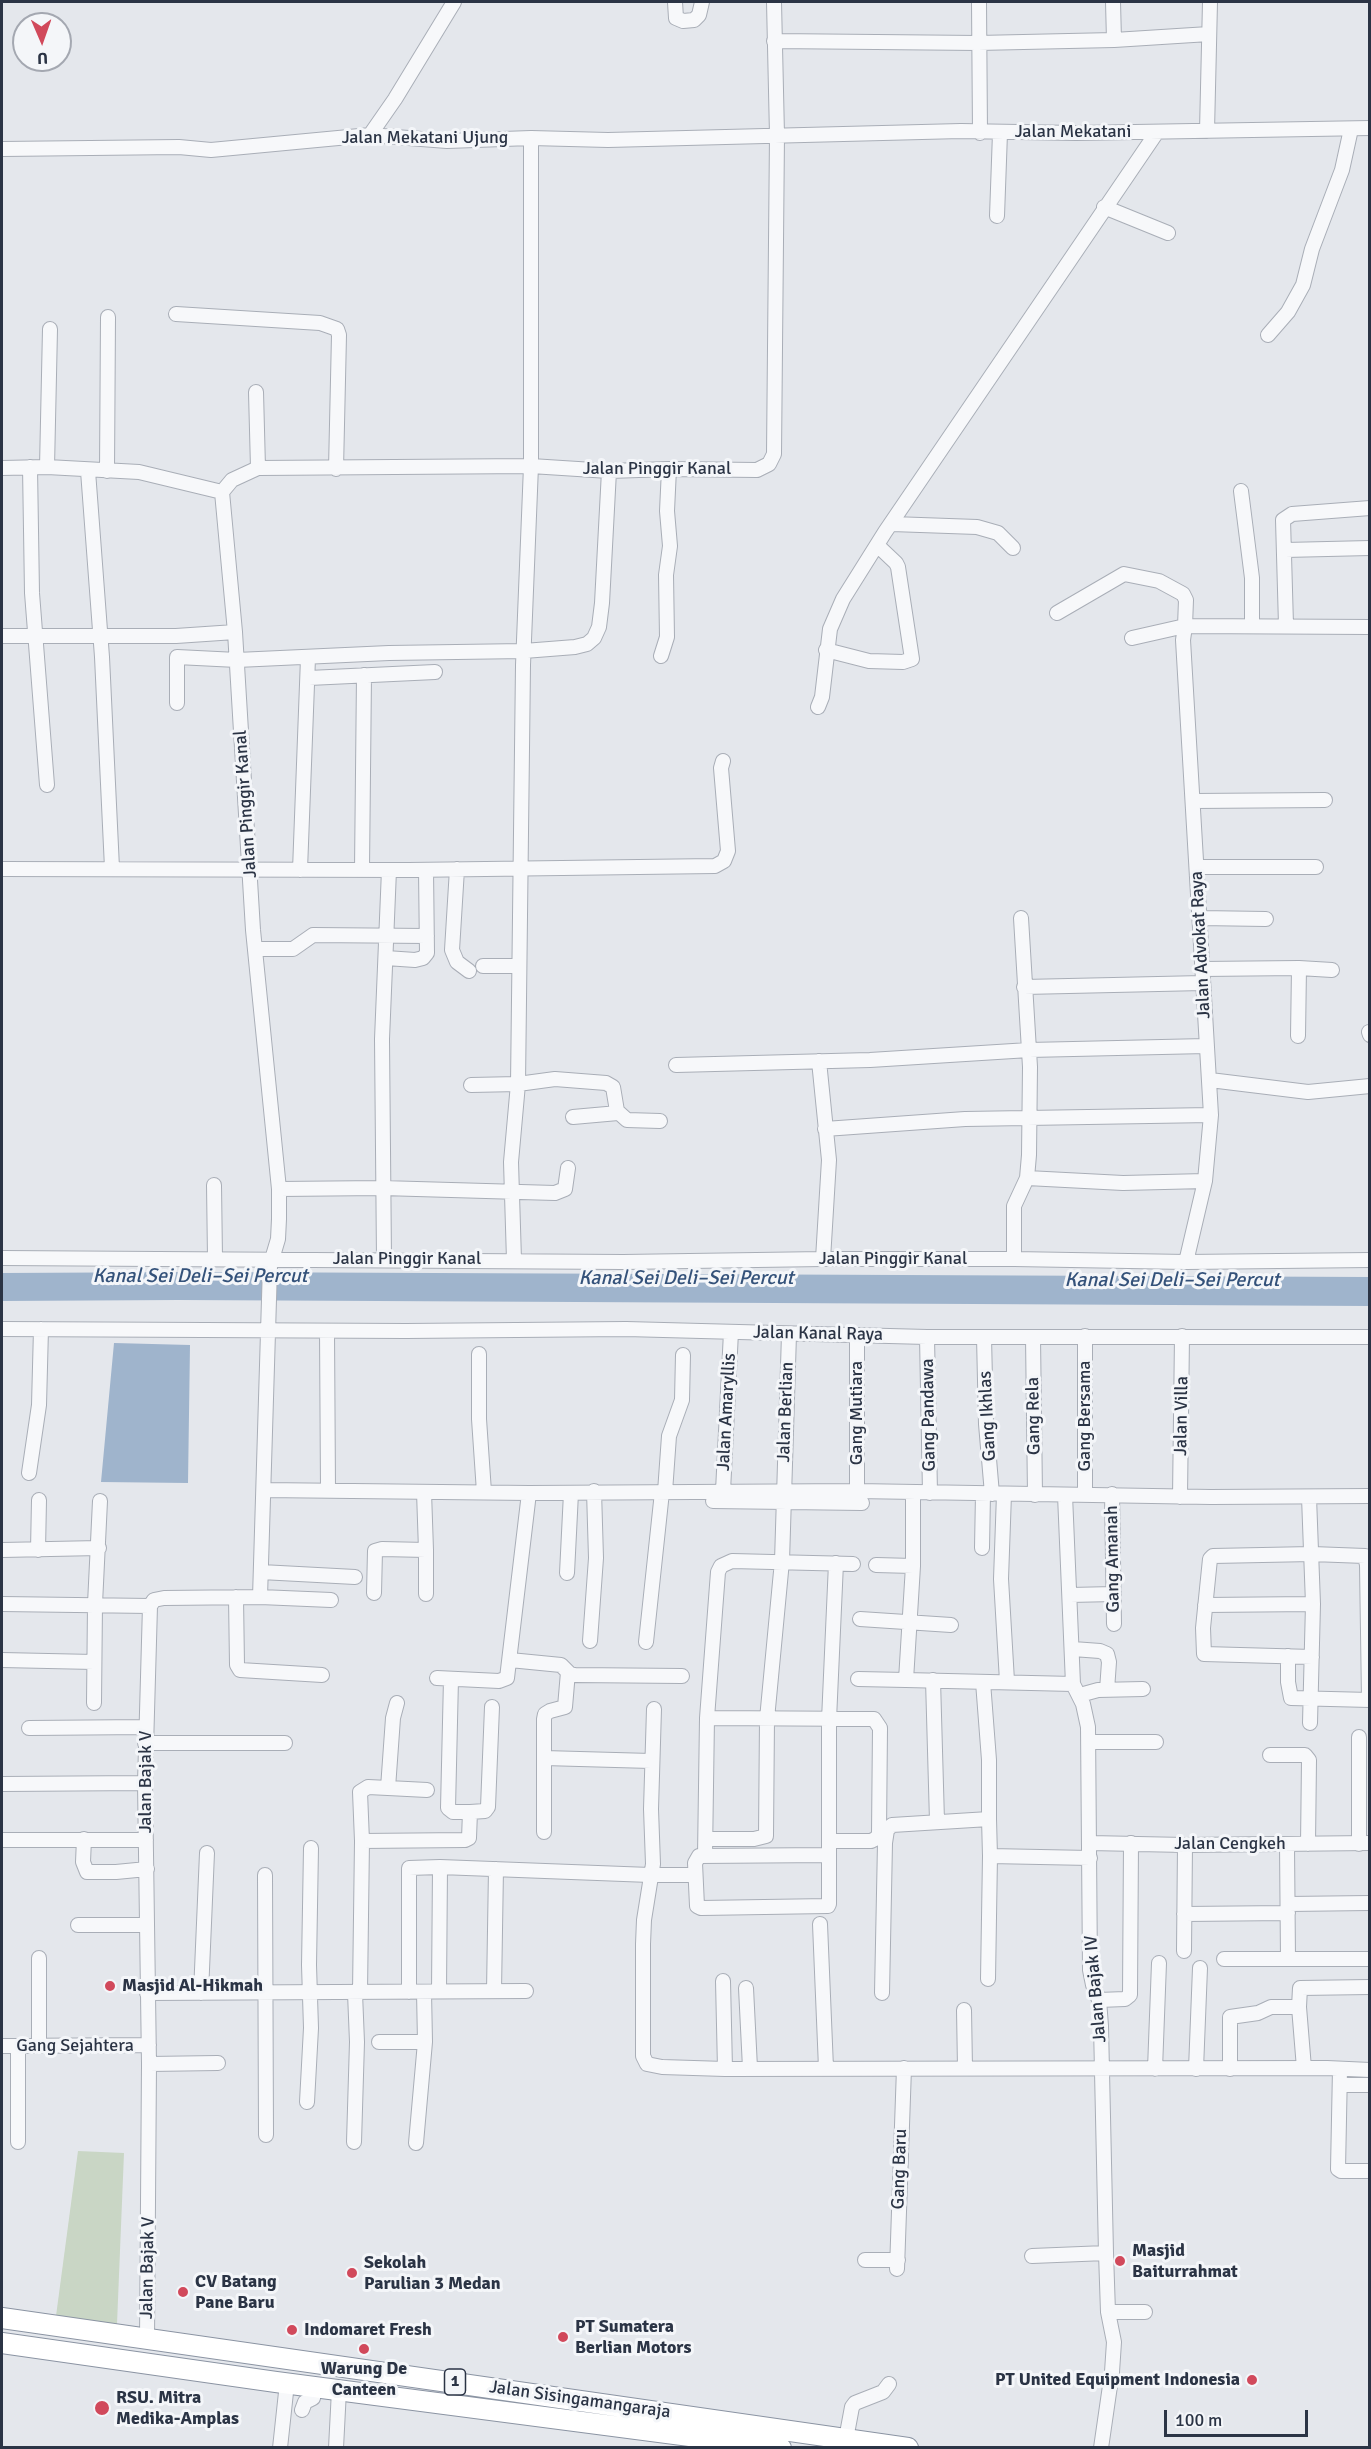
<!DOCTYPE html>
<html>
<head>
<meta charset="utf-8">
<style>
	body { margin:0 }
	#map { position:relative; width:1371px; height:2449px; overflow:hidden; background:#e4e7ec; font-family:Signika,sans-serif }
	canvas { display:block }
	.frame { position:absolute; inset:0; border:3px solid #2b3445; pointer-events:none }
	.north { position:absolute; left:12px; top:12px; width:60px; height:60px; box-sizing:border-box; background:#f4f6f9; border:2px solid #a4a8b1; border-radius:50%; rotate:178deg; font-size:16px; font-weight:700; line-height:24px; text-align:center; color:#2b3445 }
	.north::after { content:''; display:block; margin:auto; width:21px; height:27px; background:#d1495b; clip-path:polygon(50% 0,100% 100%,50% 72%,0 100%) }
	.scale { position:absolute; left:1164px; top:2410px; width:144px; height:27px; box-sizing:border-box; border:3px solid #2b3445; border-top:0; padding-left:8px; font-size:18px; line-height:21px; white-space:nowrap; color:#2b3445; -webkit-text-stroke:4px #f4f6f9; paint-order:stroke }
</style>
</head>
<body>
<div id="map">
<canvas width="1371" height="2449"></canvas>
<div class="frame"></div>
<div class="north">U</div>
<div class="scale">100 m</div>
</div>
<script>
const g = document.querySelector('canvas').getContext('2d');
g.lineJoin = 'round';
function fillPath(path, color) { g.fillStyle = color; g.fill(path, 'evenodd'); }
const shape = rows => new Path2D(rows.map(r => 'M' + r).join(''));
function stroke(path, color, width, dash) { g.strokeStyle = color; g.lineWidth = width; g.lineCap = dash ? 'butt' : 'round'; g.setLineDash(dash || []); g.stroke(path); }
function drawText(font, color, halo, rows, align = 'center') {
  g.font = font + ' Signika,sans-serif'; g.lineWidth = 6; g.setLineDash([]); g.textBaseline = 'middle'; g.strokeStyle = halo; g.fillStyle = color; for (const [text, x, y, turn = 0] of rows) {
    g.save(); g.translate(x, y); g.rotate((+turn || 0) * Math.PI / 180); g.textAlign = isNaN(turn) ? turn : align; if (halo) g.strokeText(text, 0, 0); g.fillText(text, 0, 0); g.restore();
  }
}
const green = shape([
	[78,2151,124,2153,117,2324,56,2316]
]);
const water = shape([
	[200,1272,1369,1277,1370,1306,179,1300,2,1301,2,1273],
	[114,1343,190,1345,188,1483,101,1482]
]);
const minor = shape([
	[675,2,676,18,683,21,694,20,699,15,702,2],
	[979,2,980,133],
	[1113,2,1114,40],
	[774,41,978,43,1114,40,1209,34],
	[1207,131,1210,2],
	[370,135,395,99,454,2],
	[2,149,179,147,211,150,370,135,447,141,531,138,608,140,961,131,1076,133,1370,128],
	[1104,207,1168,233],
	[997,216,1000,133],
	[176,314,320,323,337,329,339,335,336,469],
	[1268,335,1288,312,1303,285,1312,249,1342,170,1351,129],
	[256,392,258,468],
	[30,467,32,593,47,785],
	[47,467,50,329],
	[2,468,47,467,139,472,222,492],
	[88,471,102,657,112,868],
	[107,471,108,317],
	[1241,491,1252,578,1252,625],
	[892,524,977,527,998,533,1013,548],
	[1285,550,1370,548],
	[1057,613,1124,574,1159,581,1183,594,1186,600,1185,626,1132,638],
	[1286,625,1283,520,1292,514,1370,508],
	[2,636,176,636,235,632],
	[826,650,869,661,903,662,912,659,898,567,896,563,877,545],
	[661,656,667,637,666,575,670,546,667,511,669,469],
	[309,678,435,672],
	[177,703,177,657,237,660,389,653,524,651,575,647,587,644,594,638,599,627,602,603,609,471],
	[818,707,822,697,830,629,843,599,885,532,1157,132],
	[1194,801,1325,800],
	[1197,867,1316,867],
	[2,869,409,870,715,866,724,861,728,851,721,768,723,761],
	[362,869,364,675],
	[457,869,452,950,457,962,469,971],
	[300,870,308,658],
	[1200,918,1266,919],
	[255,949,293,949,313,935,427,936],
	[386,958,415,960,423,958,427,953,426,870],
	[483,966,519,966],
	[1202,969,1299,968,1332,970],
	[1024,987,1203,983],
	[1369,1032,1370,1035],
	[1298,1036,1299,968],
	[819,1061,829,1160,823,1259],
	[676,1065,870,1060,1029,1050,1206,1046],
	[1210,1080,1308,1092,1370,1086],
	[471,1085,518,1084,555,1079,606,1083,613,1087,617,1111,627,1120,660,1121],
	[573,1117,618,1113],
	[825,1129,965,1119,1211,1115],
	[1027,1178,1123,1183,1205,1181],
	[214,1185,215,1258],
	[279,1189,382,1188,555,1193,565,1189,568,1168],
	[2,1258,623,1262,823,1259,1014,1259,1186,1262,1370,1260],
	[384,1259,382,1039,389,870],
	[1014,1259,1014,1206,1027,1178,1029,1155,1030,1067,1021,918],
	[514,1260,511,1162,518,1084,523,665,531,466,531,138],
	[1186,1262,1205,1181,1211,1115,1183,640,1185,626,1370,627],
	[2,1329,406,1331,626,1329,927,1337,1370,1337],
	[327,1331,328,1490],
	[1085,1336,1085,1495],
	[927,1337,930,1493],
	[984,1337,986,1424,992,1494],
	[1033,1337,1035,1495],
	[479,1354,479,1419,484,1492],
	[29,1473,39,1405,41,1329],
	[264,1490,529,1493,857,1491,1211,1497,1370,1496],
	[723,1491,731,1332],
	[857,1491,857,1335],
	[665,1492,669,1436,682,1400,683,1355],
	[1004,1494,1001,1579,1007,1681],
	[1112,1494,1114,1624],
	[1065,1495,1073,1684,1083,1704,1088,1727,1090,1970,1093,1985,1099,2000,1101,2026,1106,2253,1108,2312,1114,2342,1112,2372,1101,2448],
	[1180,1497,1182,1336],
	[1309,1497,1313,1604,1310,1723],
	[713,1501,862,1503],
	[982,1548,983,1494],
	[2,1550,99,1548],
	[38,1550,39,1500],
	[426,1550,426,1594],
	[876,1565,913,1566,906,1680,1073,1684],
	[913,1566,913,1492],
	[261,1572,355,1577],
	[567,1573,571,1493],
	[374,1593,375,1551,382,1549,426,1550,424,1492],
	[1070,1595,1114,1594],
	[236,1597,237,1665,240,1670,322,1675],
	[260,1597,331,1600],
	[2,1604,150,1606],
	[1205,1605,1313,1604],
	[860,1619,951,1625],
	[590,1641,596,1558,594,1491],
	[646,1642,662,1492],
	[1073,1649,1100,1651,1107,1654,1109,1662,1107,1690],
	[1288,1656,1288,1682,1291,1698,1370,1700],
	[1312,1657,1204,1654,1203,1628,1210,1559,1213,1556,1312,1554,1365,1556,1367,1565,1369,1700],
	[2,1660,94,1662],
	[510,1660,561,1665,570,1674,575,1675,682,1676],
	[437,1678,499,1681,507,1678,529,1493],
	[451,1679,448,1808,453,1812,470,1812],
	[858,1679,906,1680],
	[933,1680,937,1821],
	[983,1682,989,1760,989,1819],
	[1080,1695,1098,1690,1143,1689],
	[94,1703,95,1604,100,1501],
	[654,1709,651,1809,653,1864,644,1920,643,1944,643,2056,647,2064,662,2067,725,2069,1327,2068,1370,2070],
	[707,1718,718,1572,721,1566,732,1561,853,1564],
	[29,1728,146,1727],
	[1089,1742,1156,1742],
	[145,1743,285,1743],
	[1270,1755,1305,1755,1309,1760,1308,1844],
	[544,1758,651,1761],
	[2,1784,145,1783],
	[388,1788,427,1790],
	[544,1832,544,1719,545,1714,550,1711,565,1707,568,1672],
	[84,1839,83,1862,87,1872,116,1872,147,1869],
	[706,1839,754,1839,766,1836,767,1719,782,1561,789,1334],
	[2,1840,146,1840],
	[362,1841,465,1840,469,1838,470,1812,485,1811,488,1807,492,1707],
	[829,1841,829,1720,836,1563],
	[1090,1843,1185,1845,1370,1843],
	[1359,1844,1359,1737],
	[1287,1845,1288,1959],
	[705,1855,707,1718,874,1719,880,1728,879,1833,877,1838,871,1841,829,1841,829,1904,828,1906,701,1908,697,1906,695,1863,699,1856,829,1855],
	[265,1875,266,2135],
	[1288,1904,1370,1903],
	[1184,1914,1288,1913],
	[820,1924,826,2068],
	[78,1925,147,1925],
	[1184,1951,1185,1845],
	[1224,1959,1370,1959],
	[988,1979,990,1856],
	[723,1981,725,2069],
	[746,1988,750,2068],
	[439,1991,440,1867],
	[494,1991,496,1869],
	[360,1992,362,1841,360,1792,368,1787,388,1788,393,1718,397,1703],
	[409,1992,409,1868,440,1867,650,1875,692,1875],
	[147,1993,526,1991],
	[201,1993,207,1853],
	[882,1993,885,1843,887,1830,892,1825,989,1819,990,1856,1090,1858],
	[1099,2000,1125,1999,1130,1995,1131,1843],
	[964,2010,965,2068],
	[379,2042,425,2042],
	[2,2046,149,2045],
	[39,2046,39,1958],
	[149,2064,218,2063],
	[1304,2068,1299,2007,1300,1988,1370,1987],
	[1155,2069,1159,1963],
	[1196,2069,1200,1968],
	[1230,2069,1230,2017,1258,2013,1271,2007,1299,2007],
	[1340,2069,1338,2169,1341,2171,1370,2171],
	[1340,2085,1370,2085],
	[307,2102,311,2028,309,1965,311,1848],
	[18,2142,18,2046],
	[354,2142,357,2042,355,1993],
	[416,2143,425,2042,424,1992],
	[1032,2256,1106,2253],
	[865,2260,898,2260],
	[897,2269,904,2068],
	[1108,2312,1145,2312],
	[147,2339,149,2064,145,1783,150,1606,154,1600,164,1598,260,1597,270,1266,278,1239,279,1219,279,1189,253,930,235,632,222,492,232,480,258,468,531,466,609,471,669,469,757,470,769,464,774,454,777,135,774,2],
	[302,2410,305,2402,313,2398,315,2387],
	[846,2439,852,2407,855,2403,883,2392,889,2384],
	[280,2448,287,2383],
	[336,2448,339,2390]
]);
const highway = shape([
	[2,2318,908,2448],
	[2,2343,276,2382,781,2448]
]);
const markers = [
	[110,1986,6,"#d1495b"],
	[1120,2261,6,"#d1495b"],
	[352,2273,6,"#d1495b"],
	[183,2292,6,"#d1495b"],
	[292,2330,6,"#d1495b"],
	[563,2337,6,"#d1495b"],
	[364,2349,6,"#d1495b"],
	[1252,2380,6,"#d1495b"],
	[102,2408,8,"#d1495b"]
];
const shields = [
	[455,2382,21]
];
const shieldNames = [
	["1",455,2382]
];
const streetNames = [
	["Jalan Mekatani",1073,132],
	["Jalan Mekatani Ujung",425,138],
	["Jalan Pinggir Kanal",657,469],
	["Jalan Pinggir Kanal",246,804,-94],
	["Jalan Advokat Raya",1201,945,-93],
	["Jalan Pinggir Kanal",407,1259],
	["Jalan Pinggir Kanal",893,1259],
	["Jalan Kanal Raya",818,1334,1],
	["Jalan Amaryllis",727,1412,-87],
	["Jalan Berlian",786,1412,-88],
	["Gang Mutiara",857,1413,-90],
	["Gang Pandawa",929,1415,-91],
	["Gang Ikhlas",988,1416,-93],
	["Gang Rela",1034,1416,-91],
	["Gang Bersama",1085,1416,-90],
	["Jalan Villa",1182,1416,-89],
	["Gang Amanah",1113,1559,-91],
	["Jalan Bajak V",146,1782,-90],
	["Jalan Cengkeh",1230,1844],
	["Jalan Bajak IV",1096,1989,-95],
	["Gang Sejahtera",75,2046],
	["Gang Baru",900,2169,-88],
	["Jalan Bajak V",148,2268,-89],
	["Jalan Sisingamangaraja",580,2400,8]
];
const poiNames = [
	["Masjid Al-Hikmah",122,1986],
	["Masjid",1132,2251],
	["Baiturrahmat",1132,2272],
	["Sekolah",364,2263],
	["Parulian 3 Medan",364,2284],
	["CV Batang",195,2282],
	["Pane Baru",195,2303],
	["PT Sumatera",575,2327],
	["Berlian Motors",575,2348],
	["Indomaret Fresh",304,2330],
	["Warung De",364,2369,"center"],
	["Canteen",364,2390,"center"],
	["PT United Equipment Indonesia",1240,2380,"right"],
	["RSU. Mitra",116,2398],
	["Medika-Amplas",116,2419]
];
const waterNames = [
	["Kanal Sei Deli–Sei Percut",200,1277],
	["Kanal Sei Deli–Sei Percut",686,1279],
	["Kanal Sei Deli–Sei Percut",1172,1281]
];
fillPath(green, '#c9d6c5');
fillPath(water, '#9fb4cc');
stroke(minor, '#a9aeb7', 16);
stroke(highway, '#8b94a3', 22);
stroke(minor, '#f7f8fa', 14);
stroke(highway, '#fff', 20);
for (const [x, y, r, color] of markers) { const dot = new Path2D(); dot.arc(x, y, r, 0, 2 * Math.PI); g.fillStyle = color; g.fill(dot); stroke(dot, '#f4f6f9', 2); }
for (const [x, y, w] of shields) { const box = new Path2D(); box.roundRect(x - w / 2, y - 13, w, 26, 4.5); g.fillStyle = '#f4f6f9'; g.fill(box); stroke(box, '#2b3445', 1.5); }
drawText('bold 16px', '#2b3445', null, shieldNames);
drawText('18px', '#2b3445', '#f4f6f9', streetNames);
drawText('bold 18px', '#2b3445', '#f4f6f9', poiNames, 'left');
drawText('italic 20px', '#34527a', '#f4f6f9', waterNames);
</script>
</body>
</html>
